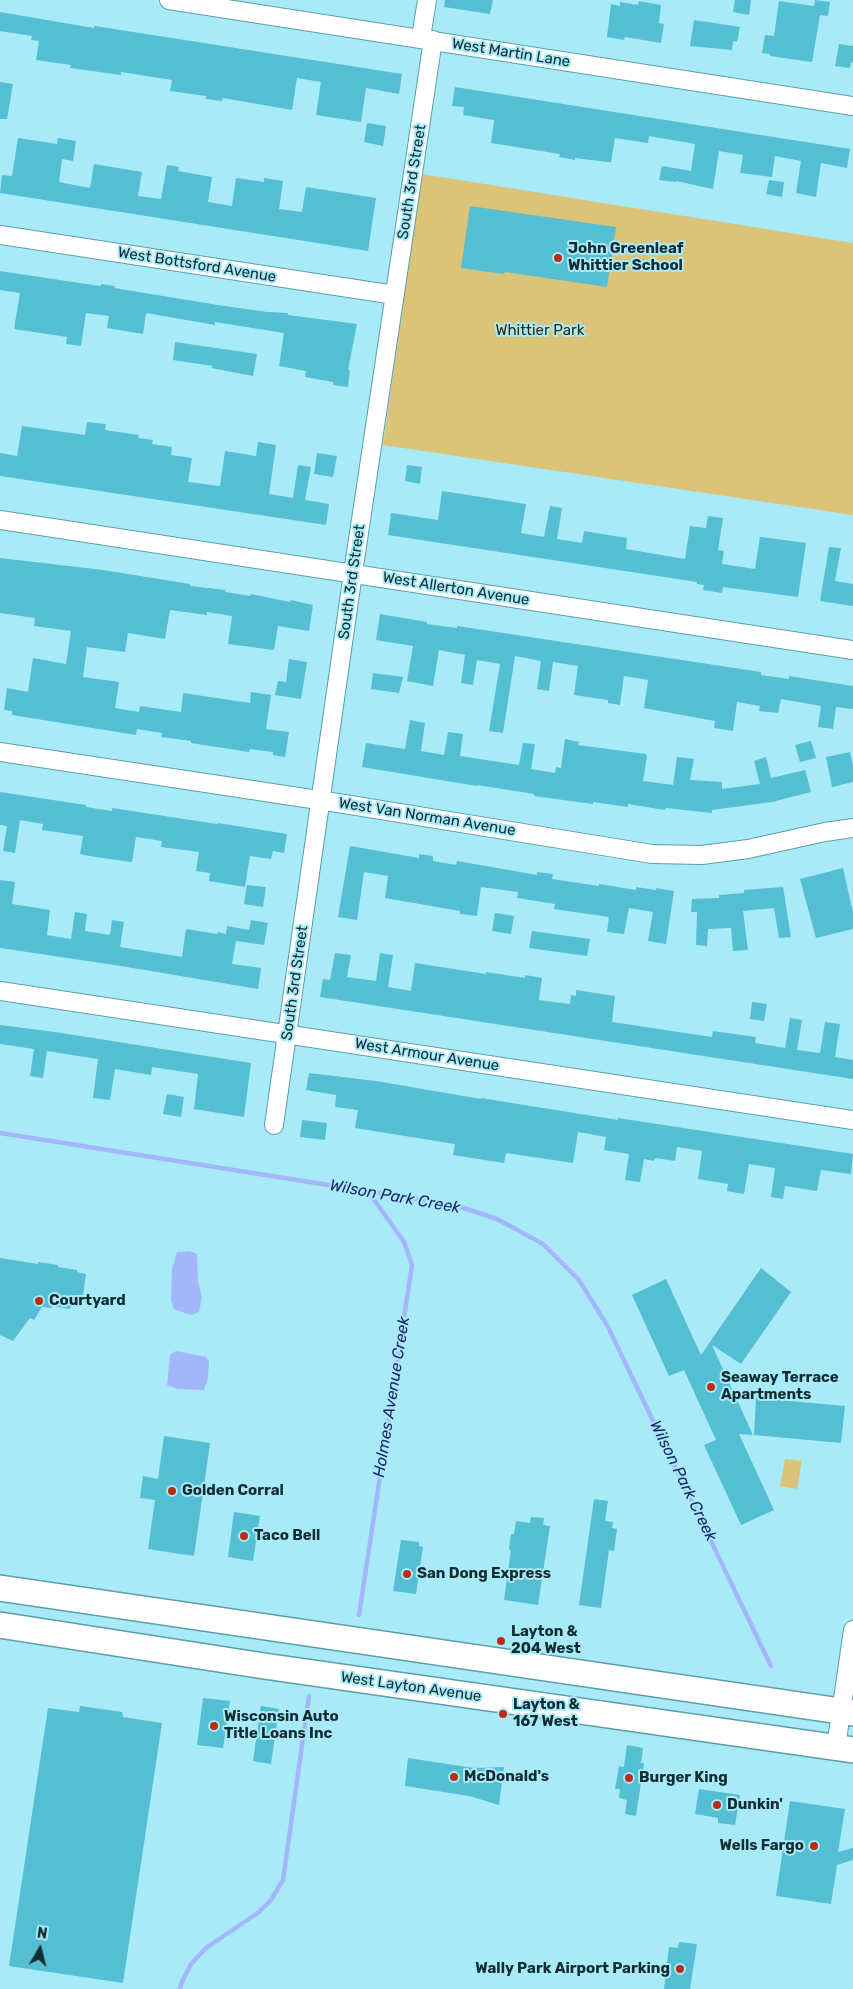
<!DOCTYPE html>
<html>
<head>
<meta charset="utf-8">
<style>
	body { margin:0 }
	#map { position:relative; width:853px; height:1989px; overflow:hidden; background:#a8eaf8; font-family:Rubik,sans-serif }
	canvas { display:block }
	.north { position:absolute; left:15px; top:1924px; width:50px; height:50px; -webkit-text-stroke:4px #a8eaf8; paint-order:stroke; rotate:8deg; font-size:14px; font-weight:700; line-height:20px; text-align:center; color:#112c32 }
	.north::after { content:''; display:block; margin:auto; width:18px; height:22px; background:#112c32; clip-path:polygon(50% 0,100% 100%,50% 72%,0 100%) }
</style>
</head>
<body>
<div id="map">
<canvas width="853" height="1989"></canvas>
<div class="north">N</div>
</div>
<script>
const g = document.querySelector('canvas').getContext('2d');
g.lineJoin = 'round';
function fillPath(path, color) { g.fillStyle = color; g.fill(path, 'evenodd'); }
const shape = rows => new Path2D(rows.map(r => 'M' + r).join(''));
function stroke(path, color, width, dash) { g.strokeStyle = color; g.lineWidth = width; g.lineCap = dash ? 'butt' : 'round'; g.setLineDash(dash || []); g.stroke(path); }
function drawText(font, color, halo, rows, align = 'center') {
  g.font = font + ' Rubik,sans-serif'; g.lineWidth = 4; g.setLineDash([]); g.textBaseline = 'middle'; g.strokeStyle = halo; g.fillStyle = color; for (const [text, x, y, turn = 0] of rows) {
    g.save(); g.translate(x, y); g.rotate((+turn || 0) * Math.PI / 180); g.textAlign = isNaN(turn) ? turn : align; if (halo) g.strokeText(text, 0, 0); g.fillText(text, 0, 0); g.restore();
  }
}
const green = shape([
	[422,174,853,243,853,515,383,445],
	[785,1459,802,1461,797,1489,780,1486]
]);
const water = shape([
	[190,1251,197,1254,198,1282,202,1297,199,1312,191,1315,174,1309,171,1300,172,1269,177,1252],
	[176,1351,206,1357,209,1361,208,1378,204,1390,177,1389,167,1385,170,1355]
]);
const stream = shape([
	[0,1133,455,1205,497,1219,543,1244,579,1280,608,1327,771,1666],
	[359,1615,412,1265,404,1242,368,1191],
	[180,1989,181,1984,191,1964,206,1948,259,1912,271,1900,283,1880,309,1696]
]);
const building = shape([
	[445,0,493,0,490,14,444,7],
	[735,0,751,0,749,15,733,12],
	[815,0,830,2,828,16,820,15,812,62,770,56,770,54,762,53,765,35,774,36,779,1,814,6],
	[639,1,661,5,659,23,664,24,661,43,625,37,624,40,607,37,611,4,620,6,620,2,638,5],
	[0,12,94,28,95,26,402,74,399,94,366,88,361,122,316,115,321,82,297,78,292,110,223,98,222,101,206,99,206,96,170,91,172,80,121,72,121,75,85,70,70,68,71,65,36,60,39,41,31,40,32,36,0,31],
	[694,20,740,27,737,42,733,41,732,50,690,46],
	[839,44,853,46,853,63,851,62,850,68,835,66],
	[0,82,13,84,7,119,0,119],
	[455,87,850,149,847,168,821,163,816,197,796,193,801,161,775,156,772,177,740,173,743,155,719,151,713,189,676,181,676,182,659,180,662,166,691,171,695,144,649,136,648,143,615,138,611,162,607,162,575,158,575,160,559,157,560,154,491,143,494,120,463,115,464,107,452,106],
	[367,123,386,126,383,146,364,142],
	[18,138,57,144,58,138,76,141,73,161,62,159,59,182,90,188,94,164,142,172,138,196,161,199,167,165,179,167,178,171,212,177,208,202,232,206,236,178,264,182,264,178,283,181,279,209,302,212,306,187,376,198,368,251,0,193,2,175,12,176],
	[769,180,784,182,782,197,766,194],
	[470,206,616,227,607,287,505,272,504,274,461,268],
	[0,271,93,285,101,286,101,284,115,286,114,288,218,305,267,312,288,313,288,315,357,324,348,370,350,370,348,387,333,385,333,382,305,377,306,371,279,366,284,333,215,322,215,325,146,313,143,334,107,328,109,316,86,313,81,346,66,344,67,337,14,329,20,293,0,290],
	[175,342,257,354,253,376,211,368,213,366,173,360],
	[87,422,106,424,105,430,139,435,138,438,153,440,152,444,172,447,171,455,192,458,188,482,220,486,225,451,256,456,258,442,276,445,269,494,293,498,298,465,311,467,305,500,329,504,326,525,0,476,0,453,17,456,22,426,85,435],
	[317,453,337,456,333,477,314,474],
	[407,465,422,467,420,484,405,481],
	[442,491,526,504,521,533,544,537,550,506,562,508,557,539,582,543,584,531,627,538,626,549,685,559,690,526,706,528,708,516,723,518,718,550,724,551,722,564,755,569,760,537,762,537,806,543,798,597,723,587,722,593,703,590,704,585,697,584,697,582,388,535,391,513,438,520],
	[829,547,841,548,835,581,853,584,853,606,820,601],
	[0,558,103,570,190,584,190,586,226,590,225,592,250,596,251,594,290,602,291,600,313,605,309,631,278,626,274,650,228,644,232,616,207,612,207,615,170,610,165,639,128,633,125,652,87,647,83,677,119,682,115,708,139,712,140,706,181,712,183,693,250,703,251,692,271,695,266,729,289,732,285,757,273,755,273,752,250,749,249,752,191,743,191,741,161,737,162,733,137,729,136,735,12,715,12,711,4,710,7,688,28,692,33,658,66,664,71,631,34,626,35,618,0,613],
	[380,614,427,622,427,624,457,628,457,626,761,672,761,675,789,679,789,676,853,686,853,709,836,707,833,729,818,727,821,706,781,699,778,713,759,711,760,706,737,702,733,731,714,728,715,721,644,708,648,680,624,676,620,705,608,703,608,700,574,695,578,666,553,662,549,691,537,689,541,661,515,656,503,733,489,731,500,664,477,660,473,685,461,683,465,655,439,650,433,686,407,681,413,646,376,640],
	[289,659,307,662,301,699,275,695,278,681,286,682],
	[373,673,403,677,399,693,371,689],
	[410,720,425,723,421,751,444,755,448,732,463,734,460,756,519,765,523,743,535,744,531,769,555,773,556,767,561,768,565,739,579,742,578,745,646,754,647,756,643,781,673,785,677,757,694,759,690,780,722,782,722,789,760,784,754,761,766,757,771,778,805,770,811,792,772,802,712,810,712,813,666,808,665,810,628,804,628,807,593,802,593,804,563,800,534,796,534,794,477,785,477,786,362,767,366,743,405,749],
	[811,741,816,758,800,762,795,745],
	[850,752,853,766,853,782,832,787,826,757],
	[0,792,86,805,86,807,112,811,112,808,217,824,218,823,287,834,284,853,273,851,271,859,250,856,245,887,209,881,210,873,196,871,199,852,161,847,162,841,136,837,132,862,95,857,80,854,83,836,42,830,43,824,20,820,15,853,3,851,7,826,0,825],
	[350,846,419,858,419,854,433,856,433,861,456,865,457,861,537,875,537,872,553,874,552,879,599,886,599,884,636,890,636,887,656,890,656,888,674,891,666,944,648,941,653,912,629,908,624,934,607,932,609,917,554,909,555,904,517,898,518,892,481,887,477,916,460,914,460,911,385,898,388,876,364,872,357,920,338,917],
	[843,868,853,913,853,929,816,938,800,879],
	[0,880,15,882,12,904,50,910,47,935,71,939,75,912,87,914,85,931,110,935,112,920,124,922,120,947,158,953,182,957,186,929,217,934,218,932,226,934,227,926,249,930,251,920,268,923,264,945,236,941,232,964,261,968,258,989,121,966,0,948],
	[247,885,266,887,263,907,244,904],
	[783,887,791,937,779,938,774,908,743,911,748,950,733,951,731,928,708,929,707,946,696,945,697,912,691,912,692,899,719,898,719,895,744,893,744,890],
	[495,913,514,916,511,934,492,931],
	[532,931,590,939,587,956,529,948],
	[335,953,351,955,347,977,376,981,380,953,393,955,388,987,411,991,415,963,486,974,486,972,525,978,525,975,542,978,539,1000,570,1004,571,995,576,996,576,990,615,996,612,1022,712,1037,713,1031,756,1037,755,1043,785,1048,790,1018,802,1020,797,1050,820,1053,825,1022,840,1024,835,1057,853,1060,853,1079,320,997,323,979,330,980],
	[752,1002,767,1004,764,1021,750,1019],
	[0,1025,55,1032,251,1063,244,1117,194,1109,198,1074,152,1067,151,1075,115,1069,110,1100,93,1098,98,1059,47,1051,43,1078,30,1076,34,1049,0,1044],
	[309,1073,376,1081,481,1099,481,1098,618,1120,618,1118,853,1154,851,1174,821,1170,817,1191,785,1186,783,1199,771,1197,775,1168,749,1164,744,1194,727,1191,728,1184,698,1179,702,1151,677,1147,675,1161,655,1158,654,1161,644,1159,640,1182,625,1180,629,1154,604,1150,606,1137,578,1132,573,1163,506,1153,504,1163,453,1155,455,1144,355,1128,358,1110,335,1107,336,1095,306,1090],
	[167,1094,184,1097,181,1117,163,1114],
	[302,1120,327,1123,325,1140,300,1137],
	[0,1258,38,1264,38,1262,58,1265,58,1267,77,1270,77,1272,86,1274,83,1296,80,1296,78,1307,73,1306,69,1309,53,1306,51,1308,42,1307,34,1320,30,1318,13,1341,0,1335],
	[761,1268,791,1292,741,1364,712,1345,753,1435,739,1434,774,1510,741,1525,704,1445,716,1440,684,1370,669,1376,632,1295,666,1279,701,1355],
	[756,1398,845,1406,841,1443,754,1435],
	[164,1436,210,1443,194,1556,148,1549,155,1500,140,1498,142,1484,143,1476,158,1479],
	[594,1499,608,1501,605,1521,613,1522,612,1528,617,1529,614,1551,609,1550,601,1608,579,1605],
	[234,1512,260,1516,253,1561,228,1557],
	[531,1517,544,1518,543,1525,550,1526,538,1605,504,1600,511,1550,509,1549,511,1534,514,1534,516,1521,530,1523],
	[401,1540,419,1542,419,1546,423,1547,416,1594,393,1591],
	[203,1698,230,1701,223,1748,197,1745],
	[80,1706,122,1712,123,1717,162,1723,123,1983,9,1966,48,1708,79,1712],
	[261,1706,279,1709,271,1764,253,1761],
	[627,1745,643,1748,641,1763,644,1763,636,1816,625,1814,627,1800,619,1798,620,1789,615,1789,619,1766,624,1767],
	[408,1758,474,1768,504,1767,499,1805,469,1796,405,1786],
	[699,1789,740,1795,735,1825,718,1823,718,1818,695,1814],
	[790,1801,845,1809,838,1852,853,1848,853,1860,837,1865,831,1904,776,1896],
	[679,1942,697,1944,690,1989,664,1989,669,1947,678,1948]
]);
const street = shape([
	[169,0,853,106],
	[421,38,427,0],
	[0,235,395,295],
	[0,520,853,650],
	[0,752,338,803,652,854,702,855,748,849,825,832,853,828],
	[0,991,853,1120],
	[274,1125,353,573,433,40],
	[836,1747,853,1630]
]);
const secondary = shape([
	[0,1588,853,1713],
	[0,1625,264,1666,853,1750]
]);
const markers = [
	[558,258,5,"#b92d15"],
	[39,1301,5,"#b92d15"],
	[711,1387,5,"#b92d15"],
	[172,1491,5,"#b92d15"],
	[244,1536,5,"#b92d15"],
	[407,1574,5,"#b92d15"],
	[501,1641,5,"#b92d15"],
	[503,1714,5,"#b92d15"],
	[214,1726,5,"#b92d15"],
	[454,1777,5,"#b92d15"],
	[629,1778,5,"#b92d15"],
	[717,1805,5,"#b92d15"],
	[814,1846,5,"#b92d15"],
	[680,1969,5,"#b92d15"]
];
const streetNames = [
	["West Martin Lane",511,53,9],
	["South 3rd Street",412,182,-81],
	["West Bottsford Avenue",197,265,9],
	["South 3rd Street",352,582,-82],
	["West Allerton Avenue",456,589,9],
	["West Van Norman Avenue",427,817,9],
	["South 3rd Street",295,983,-82],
	["West Armour Avenue",427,1055,9],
	["West Layton Avenue",411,1687,8]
];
const poiNames = [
	["John Greenleaf",568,249],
	["Whittier School",568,266],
	["Courtyard",49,1301],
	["Seaway Terrace",721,1378],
	["Apartments",721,1395],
	["Golden Corral",182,1491],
	["Taco Bell",254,1536],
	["San Dong Express",417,1574],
	["Layton &",511,1632],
	["204 West",511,1649],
	["Layton &",513,1705],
	["167 West",513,1722],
	["Wisconsin Auto",224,1717],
	["Title Loans Inc",224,1734],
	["McDonald's",464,1777],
	["Burger King",639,1778],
	["Dunkin'",727,1805],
	["Wells Fargo",804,1846,"right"],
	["Wally Park Airport Parking",670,1969,"right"]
];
const parkNames = [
	["Whittier Park",540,331]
];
const waterNames = [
	["Wilson Park Creek",395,1197,10],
	["Holmes Avenue Creek",392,1397,-81],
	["Wilson Park Creek",683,1481,64]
];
fillPath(green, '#dbc378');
fillPath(water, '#a3b6fb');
stroke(stream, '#a3b6fb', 4.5);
fillPath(building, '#54bed2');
stroke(street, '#5d9eab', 20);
stroke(secondary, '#5d9eab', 28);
stroke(street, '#fff', 18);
stroke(secondary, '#fff', 25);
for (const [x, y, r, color] of markers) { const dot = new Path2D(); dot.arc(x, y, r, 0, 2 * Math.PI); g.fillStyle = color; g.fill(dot); stroke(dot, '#a8eaf8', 2); }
drawText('15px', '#112c32', '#a8eaf8', streetNames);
drawText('bold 15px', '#112c32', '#a8eaf8', poiNames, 'left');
drawText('15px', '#342906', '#a8eaf8', parkNames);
drawText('italic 16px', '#1c236f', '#a8eaf8', waterNames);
</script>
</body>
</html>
